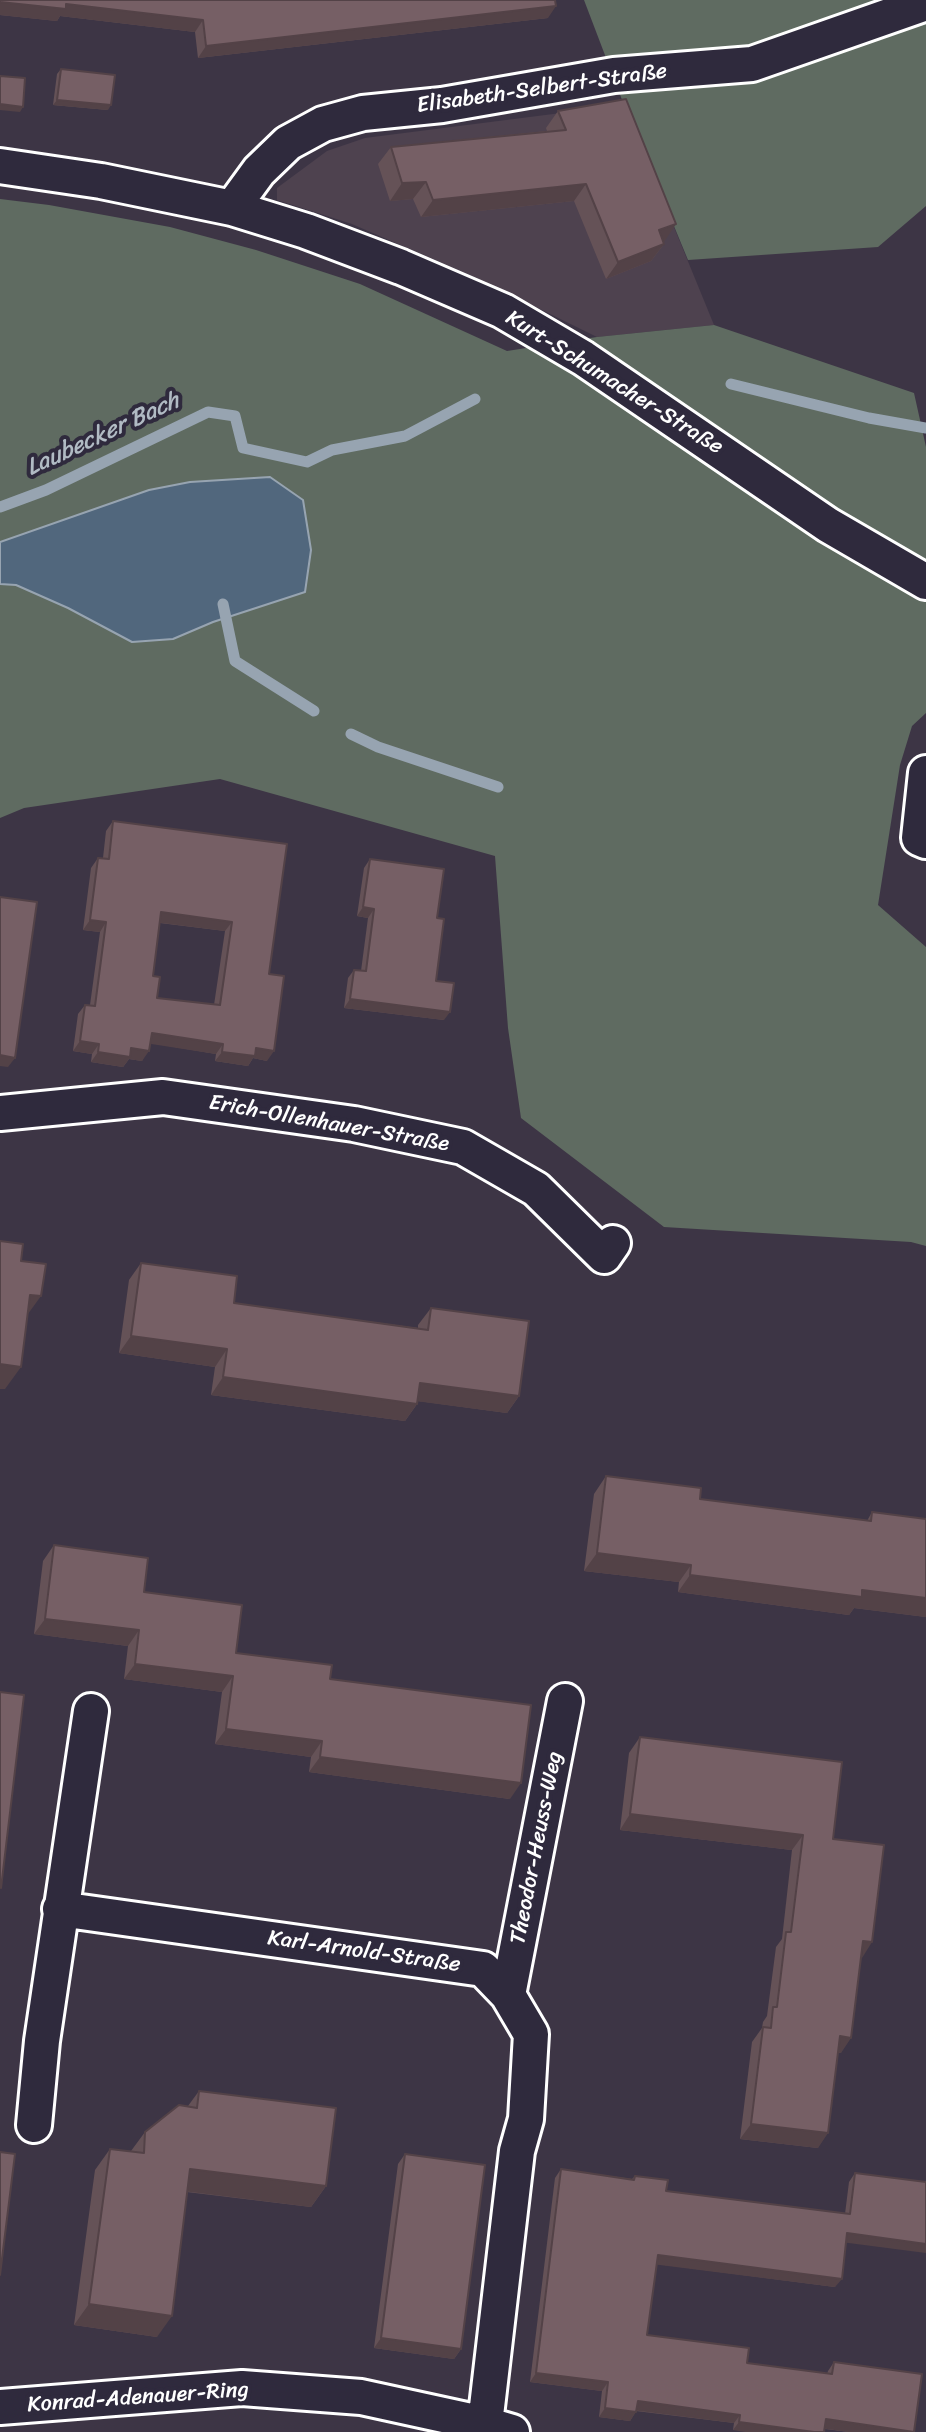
<!DOCTYPE html>
<html>
<head>
<meta charset="utf-8">
<style>
	body { margin:0 }
	canvas { display:block; background:#3d3545 }
</style>
</head>
<body>
<canvas width="926" height="2432"></canvas>
<script>
const g = document.querySelector('canvas').getContext('2d');
g.lineJoin = 'round';
function fillPath(path, color) { g.fillStyle = color; g.fill(path, 'evenodd'); }
const shape = rows => new Path2D(rows.map(r => 'M' + r).join(''));
function stroke(path, color, width, dash) { g.strokeStyle = color; g.lineWidth = width; g.lineCap = dash ? 'butt' : 'round'; g.setLineDash(dash || []); g.stroke(path); }
function drawText(font, color, halo, rows, align = 'center') {
  g.font = font + ' Sriracha,sans-serif'; g.lineWidth = 8; g.setLineDash([]); g.textBaseline = 'middle'; g.strokeStyle = halo; g.fillStyle = color; for (const [text, x, y, turn = 0] of rows) {
    g.save(); g.translate(x, y); g.rotate((+turn || 0) * Math.PI / 180); g.textAlign = isNaN(turn) ? turn : align; if (halo) g.strokeText(text, 0, 0); g.fillText(text, 0, 0); g.restore();
  }
}
const built = shape([
	[624,105,714,325,597,337,477,278,352,224,277,200,277,188,327,151,365,138]
]);
const green = shape([
	[584,0,926,0,926,206,878,247,688,260,624,105],
	[0,199,49,205,170,227,256,250,360,284,507,351,597,337,714,325,914,393,926,447,926,713,912,726,900,765,878,905,926,947,926,1246,911,1242,664,1227,521,1118,508,1028,495,856,220,779,24,808,0,818]
]);
const water = shape([
	[270,477,303,500,311,550,305,592,213,622,173,639,132,642,68,608,16,585,0,584,0,542,149,490,190,482,270,477]
]);
const stream = shape([
	[731,384,869,418,926,428],
	[0,507,46,490,208,412,235,416,243,448,307,462,332,450,405,436,475,399],
	[223,604,235,661,314,711],
	[351,734,378,747,498,787]
]);
const street = shape([
	[0,166,101,181,232,208,306,231,401,267,503,311,583,358,828,525,926,582],
	[232,208,259,171,288,143,323,124,363,113,442,105,614,75,752,64,926,3],
	[926,773,919,838,926,841],
	[0,1113,163,1097,354,1124,463,1147,536,1189,604,1256,613,1243],
	[60,1909,483,1969,508,1995,531,2034,526,2119,517,2151,485,2424],
	[508,1995,565,1701],
	[34,2125,42,2041,91,1711],
	[0,2407,242,2388,361,2397,485,2424,512,2432]
]);
const wall = shape([
	[0,0,548,18,198,58,195,32,60,16,57,21,0,15],
	[61,69,108,110,53,105,57,74],
	[558,111,664,242,664,244,651,261,606,279,574,201,421,217,413,199,390,201,378,164,391,147,547,131,546,128],
	[113,821,287,844,269,974,267,1061,253,1058,248,1066,215,1061,216,1054,150,1043,142,1061,129,1059,123,1067,91,1062,92,1054,73,1051,78,1014,85,1005,90,1005,100,932,83,930,91,868,98,858,103,858,106,831],
	[160,923,225,931,214,1005,157,998,153,976],
	[370,859,437,918,436,981,444,1020,344,1008,348,978,354,970,361,971,368,918,357,916,364,868],
	[141,1263,234,1303,418,1328,418,1325,431,1308,519,1396,507,1413,418,1401,417,1404,405,1421,211,1395,215,1367,119,1353,129,1280],
	[606,1476,700,1499,867,1521,872,1512,926,1519,926,1617,854,1608,849,1615,678,1592,679,1582,584,1571,594,1494],
	[54,1545,144,1592,236,1653,330,1679,510,1799,309,1772,311,1757,215,1744,222,1692,124,1679,128,1646,34,1634,43,1561],
	[640,1737,833,1839,861,1958,841,2053,838,2053,818,2148,740,2139,752,2042,762,2028,763,2022,767,2016,776,1947,782,1939,792,1850,620,1830,629,1753],
	[199,2091,326,2186,311,2207,187,2192,157,2337,74,2325,95,2170,110,2149,131,2151,145,2132,188,2106],
	[405,2154,461,2349,454,2359,374,2348,398,2164],
	[561,2169,632,2179,635,2176,666,2191,845,2214,849,2182,855,2173,846,2243,835,2287,657,2264,647,2335,747,2363,827,2374,828,2371,834,2362,914,2432,849,2432,825,2429,733,2430,734,2423,636,2411,630,2421,599,2417,602,2391,530,2382,555,2178]
]);
const shadedWall = shape([
	[0,2,66,4,203,20,195,32,60,16,57,21,0,15],
	[556,6,548,18,198,58,206,46],
	[57,100,111,105,108,110,53,105],
	[0,104,23,107,20,112,0,110],
	[426,182,413,199,390,201,402,183],
	[586,184,574,201,421,217,433,200],
	[676,224,664,242,647,247,659,230],
	[664,244,651,261,606,279,618,262],
	[363,907,374,909,368,918,357,916],
	[161,912,232,922,225,931,154,922],
	[90,920,106,922,100,932,83,930],
	[350,999,450,1012,444,1020,344,1008],
	[152,1033,223,1044,216,1054,145,1043],
	[80,1041,99,1044,92,1054,73,1051],
	[131,1048,149,1051,142,1061,129,1059,123,1067,91,1062,98,1052],
	[256,1048,274,1051,267,1061,253,1058,248,1066,215,1061,222,1052],
	[0,1055,15,1058,8,1067,0,1066],
	[30,1295,41,1296,25,1318],
	[131,1336,227,1349,215,1367,119,1353],
	[0,1364,21,1367,5,1389,0,1389],
	[223,1377,417,1404,405,1421,211,1395],
	[420,1383,519,1396,507,1413,408,1400],
	[597,1553,691,1565,679,1582,584,1571],
	[690,1575,862,1590,926,1598,926,1617,854,1608,849,1615,678,1592],
	[45,1619,139,1630,128,1646,34,1634],
	[135,1664,233,1676,222,1692,124,1679],
	[226,1729,322,1741,311,1757,215,1744],
	[320,1757,521,1783,510,1799,309,1772],
	[630,1814,803,1835,792,1850,620,1830],
	[863,1941,872,1942,862,1958],
	[840,2036,851,2038,841,2053,829,2052],
	[751,2124,828,2133,818,2148,740,2139],
	[190,2169,326,2186,311,2207,175,2190],
	[847,2233,926,2244,926,2253,841,2242],
	[658,2255,842,2279,835,2287,652,2264],
	[89,2304,172,2316,157,2337,74,2325],
	[381,2338,461,2349,454,2359,374,2348],
	[536,2373,608,2382,602,2391,530,2382],
	[638,2401,740,2415,734,2423,632,2410],
	[605,2408,636,2412,630,2421,599,2417],
	[826,2419,914,2432,849,2432,820,2428],
	[739,2422,814,2432,745,2432,733,2430]
]);
const building = shape([
	[0,0,555,0,556,6,206,46,203,20,66,4,66,9,0,2,0,0],
	[61,69,115,75,111,105,57,100,61,69],
	[0,76,25,78,23,107,0,104,0,76],
	[626,99,676,224,659,230,664,244,618,262,586,184,433,200,426,182,402,183,391,147,566,130,558,111,626,99],
	[113,821,287,844,269,974,284,976,274,1051,256,1048,255,1056,222,1052,223,1044,152,1033,149,1051,131,1048,130,1057,98,1052,99,1044,80,1041,85,1005,95,1006,106,922,90,920,98,858,109,859,113,821],
	[161,912,232,922,220,1005,157,998,160,977,153,976,161,912],
	[370,859,444,869,437,918,444,919,436,981,454,983,450,1012,350,999,354,970,366,971,374,909,363,907,370,859],
	[0,897,37,902,15,1058,0,1055,0,897],
	[0,1241,23,1244,21,1261,46,1264,41,1296,30,1295,21,1367,0,1364,0,1241],
	[141,1263,237,1276,234,1303,428,1330,431,1308,529,1321,519,1396,420,1383,417,1404,223,1377,227,1349,131,1336,141,1263],
	[606,1476,701,1488,700,1499,871,1521,872,1512,926,1519,926,1598,862,1590,862,1597,690,1575,691,1565,597,1553,606,1476],
	[54,1545,148,1558,144,1592,242,1605,236,1653,332,1665,330,1679,531,1705,521,1783,320,1757,322,1741,226,1729,233,1676,135,1664,139,1630,45,1619,54,1545],
	[0,1692,24,1695,1,1888,0,1887,0,1692],
	[640,1737,842,1762,833,1839,884,1845,872,1942,863,1941,851,2038,840,2036,828,2133,751,2124,763,2027,771,2028,773,2007,777,2007,786,1932,791,1932,803,1835,630,1814,640,1737],
	[199,2091,336,2108,326,2186,190,2169,172,2316,89,2304,110,2149,144,2153,145,2132,179,2105,197,2108,199,2091],
	[0,2152,15,2154,0,2275,0,2152],
	[405,2154,485,2165,461,2349,381,2338,405,2154],
	[561,2169,634,2180,635,2176,668,2180,666,2191,850,2214,855,2173,926,2182,926,2244,847,2233,842,2279,658,2255,647,2335,749,2348,747,2363,832,2374,834,2362,922,2374,914,2432,826,2419,824,2432,814,2432,739,2422,740,2415,638,2401,636,2412,605,2408,608,2382,536,2373,561,2169]
]);
const streetNames = [
	["Elisabeth-Selbert-Straße",542,89,-8],
	["Kurt-Schumacher-Straße",614,383,32],
	["Erich-Ollenhauer-Straße",329,1124,10],
	["Theodor-Heuss-Weg",537,1848,-79],
	["Karl-Arnold-Straße",364,1952,8],
	["Konrad-Adenauer-Ring",138,2398,-4]
];
const waterNames = [
	["Laubecker Bach",103,435,-25]
];
fillPath(built, '#4e424f');
fillPath(green, '#5f6b61');
fillPath(water, '#51677d');
stroke(water, '#97a4b1', 2);
stroke(stream, '#97a4b1', 11);
stroke(street, '#fff', 40);
stroke(street, '#2f2a3d', 34);
fillPath(wall, '#655257');
fillPath(shadedWall, '#534247');
fillPath(building, '#765f65');
stroke(building, '#534247', 2);
drawText('22px', '#fff', '#2f2a3d', streetNames);
drawText('italic 24px', '#b1bbc4', '#2f2a3d', waterNames);
</script>
</body>
</html>
